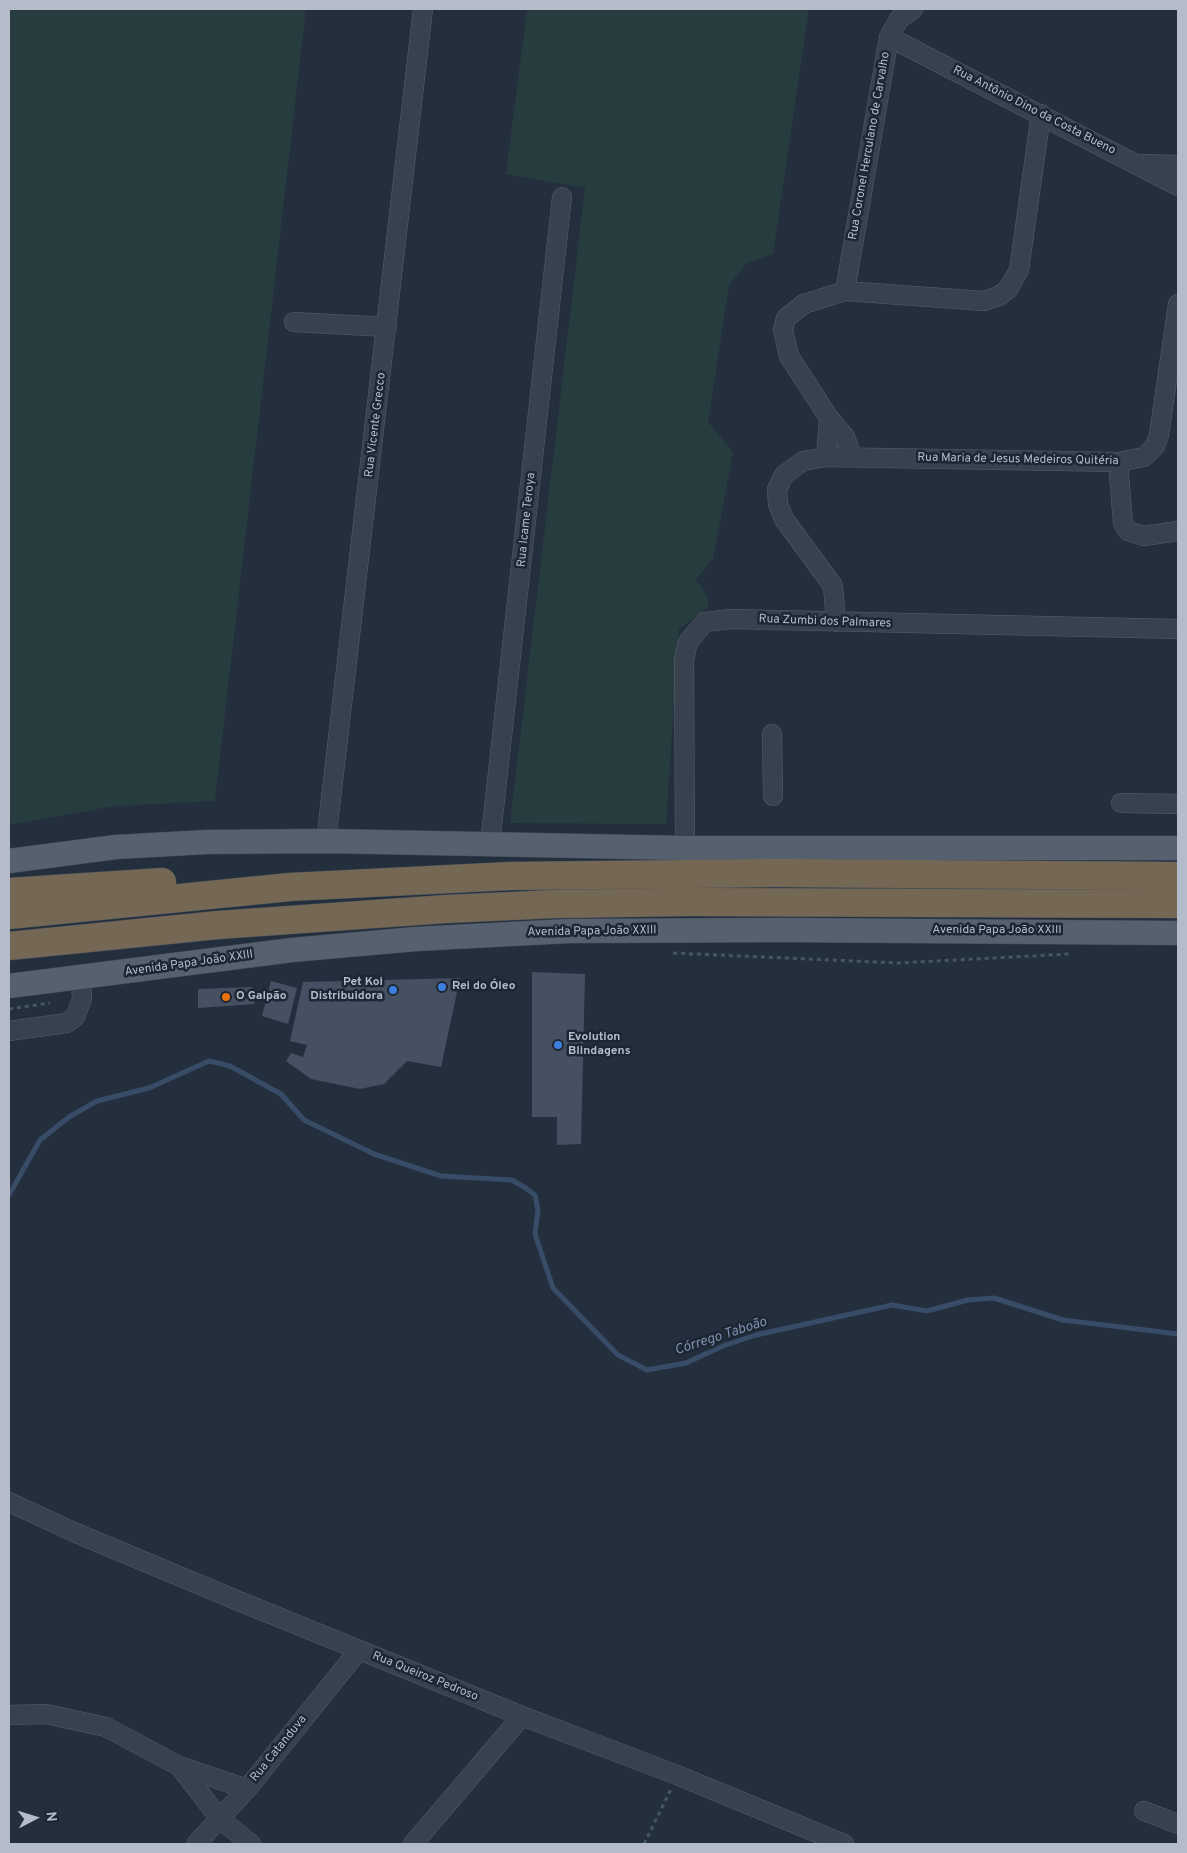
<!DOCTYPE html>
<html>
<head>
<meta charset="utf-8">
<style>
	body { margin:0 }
	#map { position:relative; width:1187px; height:1853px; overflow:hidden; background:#242f3e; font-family:Overpass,sans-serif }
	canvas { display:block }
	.frame { position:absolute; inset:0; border:10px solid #b4bcc9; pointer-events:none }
	.north { position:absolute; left:10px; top:1793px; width:50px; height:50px; -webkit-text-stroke:4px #1d2633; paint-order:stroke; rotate:85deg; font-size:14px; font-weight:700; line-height:20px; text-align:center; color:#b4bcc9 }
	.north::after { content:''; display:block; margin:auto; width:18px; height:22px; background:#b4bcc9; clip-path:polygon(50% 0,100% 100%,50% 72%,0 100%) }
</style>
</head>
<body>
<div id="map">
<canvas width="1187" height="1853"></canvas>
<div class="frame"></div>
<div class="north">N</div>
</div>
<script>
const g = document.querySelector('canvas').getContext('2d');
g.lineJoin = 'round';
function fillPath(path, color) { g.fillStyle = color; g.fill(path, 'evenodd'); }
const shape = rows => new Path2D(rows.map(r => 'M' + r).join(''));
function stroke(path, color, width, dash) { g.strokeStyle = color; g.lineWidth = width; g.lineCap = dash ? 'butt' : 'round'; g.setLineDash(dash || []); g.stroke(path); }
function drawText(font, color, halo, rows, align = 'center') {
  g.font = font + ' Overpass,sans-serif'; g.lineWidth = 5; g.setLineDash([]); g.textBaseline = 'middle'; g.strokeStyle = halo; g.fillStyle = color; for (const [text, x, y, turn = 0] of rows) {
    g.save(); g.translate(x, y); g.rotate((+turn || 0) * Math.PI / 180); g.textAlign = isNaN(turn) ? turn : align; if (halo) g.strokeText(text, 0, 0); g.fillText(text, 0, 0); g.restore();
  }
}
const green = shape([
	[9,9,306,9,215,801,115,806,9,825],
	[527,9,809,9,773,254,747,263,729,285,708,422,733,452,713,559,696,579,708,597,708,608,679,629,666,824,510,823,585,188,506,174]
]);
const stream = shape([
	[9,1195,40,1140,69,1117,97,1101,149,1088,209,1061,230,1066,281,1094,304,1120,374,1154,441,1176,512,1180,524,1187,535,1195,538,1210,535,1234,553,1288,618,1355,647,1370,686,1363,723,1346,756,1335,892,1305,927,1311,968,1300,994,1298,1063,1320,1178,1334]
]);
const building = shape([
	[532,972,585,974,581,1144,557,1145,557,1117,532,1117],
	[460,978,441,1067,407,1061,384,1084,360,1089,311,1079,286,1061,291,1053,303,1057,307,1045,290,1041,303,982],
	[271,981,297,988,288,1024,262,1016],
	[252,987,255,1004,198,1008,198,989]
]);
const path = shape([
	[673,953,899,963,1069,954],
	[9,1009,50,1003],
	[644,1844,671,1789]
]);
const minor = shape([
	[889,37,1178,186],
	[1142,164,1178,165],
	[845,291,889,37,899,19,913,9],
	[294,322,387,327],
	[852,456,845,437,829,418,789,356,783,330,786,318,804,304,845,291,984,301,999,296,1008,289,1019,270,1041,114],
	[826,457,829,418],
	[1118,462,1123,523,1128,531,1144,536,1178,531],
	[836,622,833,586,784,519,778,504,777,489,784,475,803,461,826,457,1118,462,1144,457,1155,446,1159,435,1178,304],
	[772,734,773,796],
	[1121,803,1178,804],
	[326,841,423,9],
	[490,844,562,197],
	[685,848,684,660,688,642,705,622,731,619,1178,629],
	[9,1031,67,1023,75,1017,82,999,81,978],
	[9,1502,76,1533,246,1604,522,1716,677,1775,844,1844],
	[9,1715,46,1714,106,1727,179,1766,247,1789],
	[179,1766,220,1819,251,1844],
	[1144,1811,1178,1824],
	[196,1844,247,1789,359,1650],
	[413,1844,522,1716]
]);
const major = shape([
	[9,861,116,847,207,842,326,841,685,848,1178,848],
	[9,986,292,950,416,939,569,931,785,930,1178,933]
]);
const highway = shape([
	[9,892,162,882],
	[9,915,290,887,510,876,776,873,1178,876],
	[9,946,218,925,446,909,556,904,689,902,1178,904]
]);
const markers = [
	[442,987,5,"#3f7fe0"],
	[393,990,5,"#3f7fe0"],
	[226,997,5,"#e8710a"],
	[558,1045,5,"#3f7fe0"]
];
const streetNames = [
	["Rua Antônio Dino da Costa Bueno",1034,111,27],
	["Rua Coronel Herculano de Carvalho",870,146,-80],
	["Rua Vicente Grecco",376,425,-83],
	["Rua Maria de Jesus Medeiros Quitéria",1018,460,1],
	["Rua Icame Teroya",527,520,-84],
	["Rua Zumbi dos Palmares",825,622,2],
	["Avenida Papa João XXIII",997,931],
	["Avenida Papa João XXIII",592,932,-1],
	["Avenida Papa João XXIII",189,964,-8],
	["Rua Queiroz Pedroso",425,1677,22],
	["Rua Catanduva",279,1749,-51]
];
const poiNames = [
	["Pet Koi",383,983,"right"],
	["Distribuidora",383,997,"right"],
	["Rei do Óleo",452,987],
	["O Galpão",236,997],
	["Evolution",568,1038],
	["Blindagens",568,1052]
];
const waterNames = [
	["Córrego Taboão",721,1337,-18]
];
fillPath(green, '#263c3f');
stroke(stream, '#394c67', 5);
fillPath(building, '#455162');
stroke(minor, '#565f6c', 20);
stroke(major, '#414a57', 25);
stroke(highway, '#434c59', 29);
stroke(path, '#44595c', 3, [4, 4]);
stroke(minor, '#38414e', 19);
stroke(major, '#56606e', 24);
stroke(highway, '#746855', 28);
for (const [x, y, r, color] of markers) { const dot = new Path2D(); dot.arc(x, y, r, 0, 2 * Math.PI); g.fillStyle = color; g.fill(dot); stroke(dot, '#1d2633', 2); }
drawText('12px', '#b4bcc9', '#1d2633', streetNames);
drawText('bold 12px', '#b4bcc9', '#1d2633', poiNames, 'left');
drawText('italic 14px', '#7c92b1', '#1d2633', waterNames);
</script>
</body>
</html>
